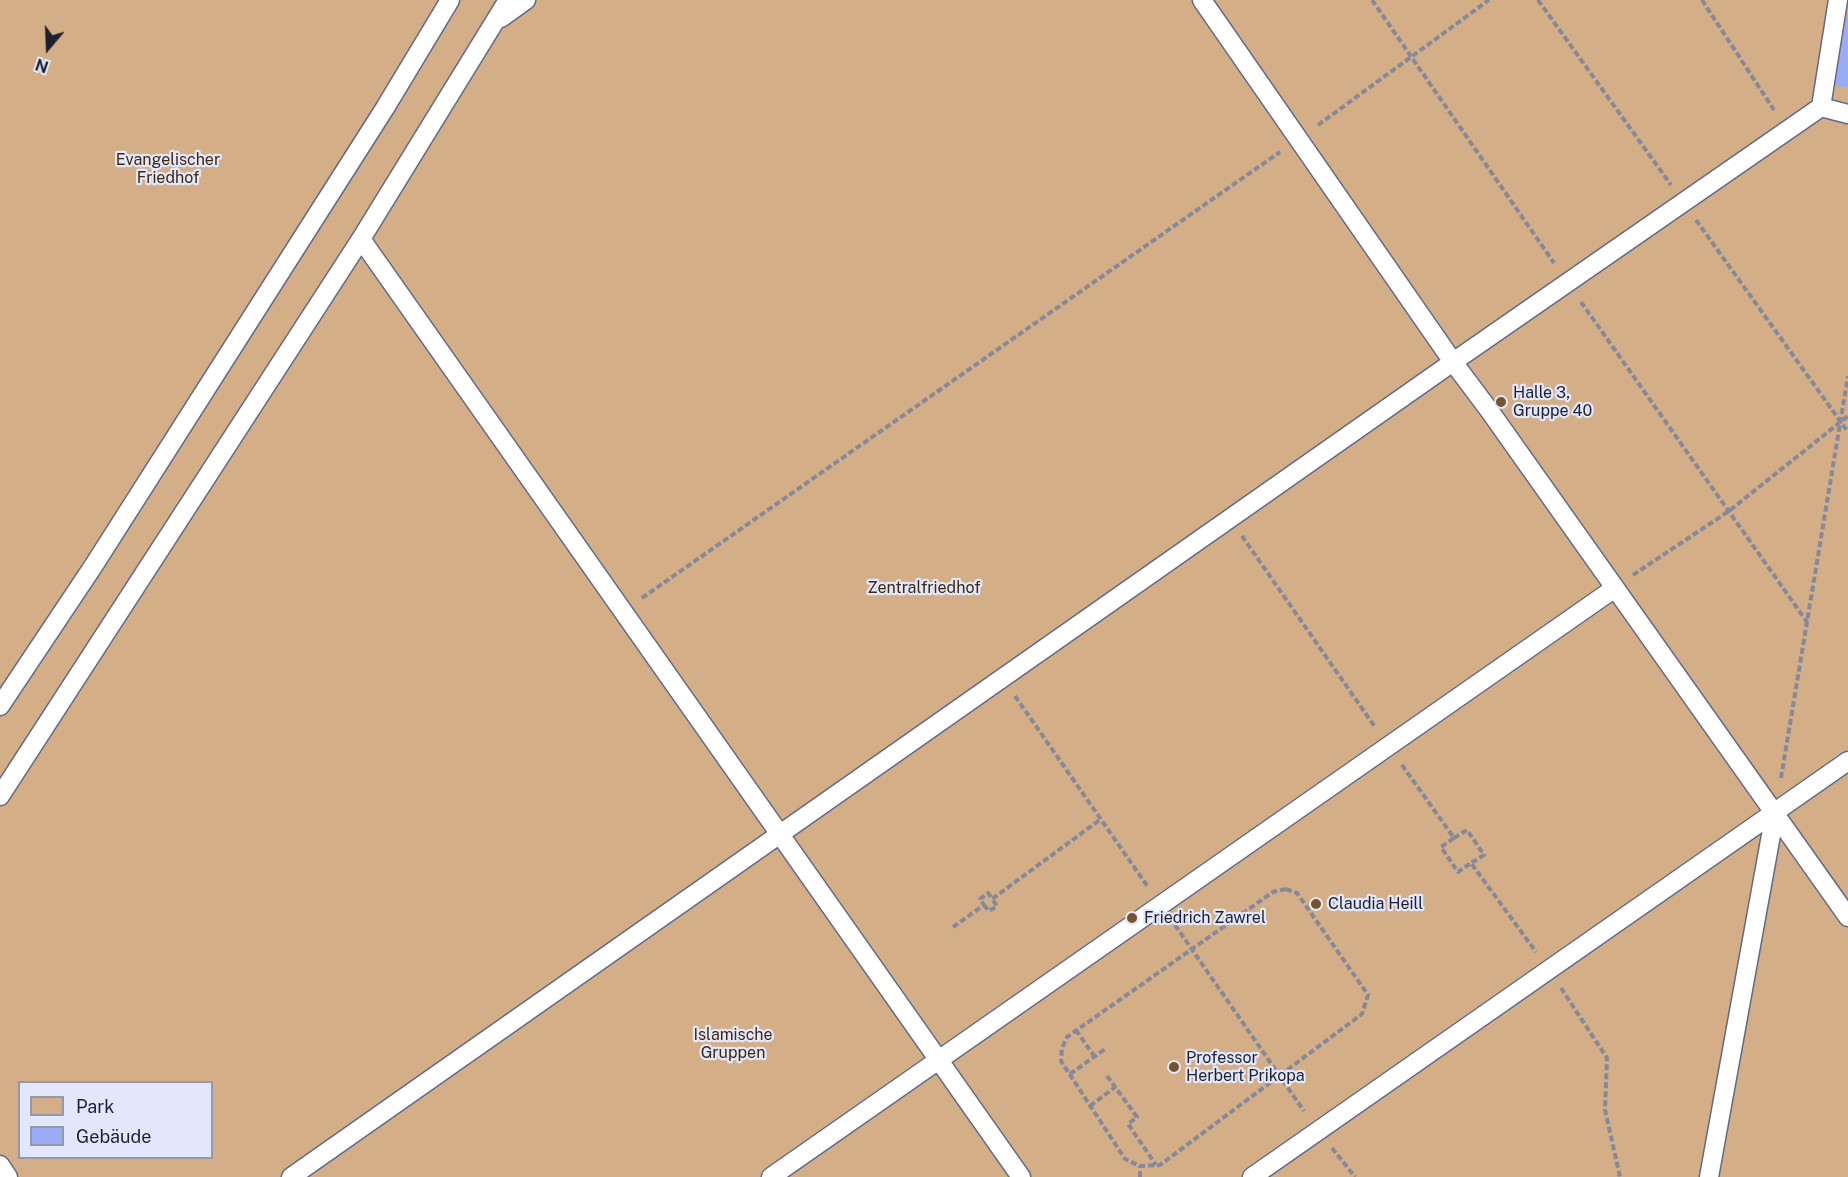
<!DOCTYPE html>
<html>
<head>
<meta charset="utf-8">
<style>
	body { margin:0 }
	#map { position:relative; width:1848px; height:1177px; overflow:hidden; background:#e2e7fb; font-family:"Public Sans",sans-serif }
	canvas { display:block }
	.legend { position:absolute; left:18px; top:1081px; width:195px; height:78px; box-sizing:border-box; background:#e2e7fb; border:2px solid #9498a9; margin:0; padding:8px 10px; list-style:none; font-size:18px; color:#1e212d }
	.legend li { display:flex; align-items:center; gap:12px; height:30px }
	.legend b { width:30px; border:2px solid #9498a9 }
	.north { position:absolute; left:18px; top:18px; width:60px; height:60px; -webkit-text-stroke:4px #e2e7fb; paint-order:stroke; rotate:199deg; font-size:16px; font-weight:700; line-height:24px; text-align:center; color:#1e212d }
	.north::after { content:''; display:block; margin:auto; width:21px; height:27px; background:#1e212d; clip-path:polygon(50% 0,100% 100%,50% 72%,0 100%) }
</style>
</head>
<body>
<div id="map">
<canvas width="1848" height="1177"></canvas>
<ul class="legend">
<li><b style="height:16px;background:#d3ae86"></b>Park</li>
<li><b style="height:16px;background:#9bacf7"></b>Gebäude</li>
</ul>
<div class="north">N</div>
</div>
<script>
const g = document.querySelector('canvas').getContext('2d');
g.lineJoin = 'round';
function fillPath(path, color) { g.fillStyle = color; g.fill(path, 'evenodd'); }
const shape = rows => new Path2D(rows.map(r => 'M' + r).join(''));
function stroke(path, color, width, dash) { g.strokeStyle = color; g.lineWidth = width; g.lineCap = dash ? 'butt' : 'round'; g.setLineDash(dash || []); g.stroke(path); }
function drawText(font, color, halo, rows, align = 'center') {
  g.font = font + ' "Public Sans",sans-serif'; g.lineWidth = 4.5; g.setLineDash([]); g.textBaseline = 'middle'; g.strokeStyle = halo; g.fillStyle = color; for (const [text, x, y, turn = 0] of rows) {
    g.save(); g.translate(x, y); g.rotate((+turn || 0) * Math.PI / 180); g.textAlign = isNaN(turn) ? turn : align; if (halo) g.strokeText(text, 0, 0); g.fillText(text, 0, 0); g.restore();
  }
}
const green = shape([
	[0,0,1848,0,1848,1177,0,1177],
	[20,1082,212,1082,212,1158,20,1158]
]);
const building = shape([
	[1847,15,1848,15,1848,88,1834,85]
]);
const path = shape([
	[1372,0,1554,263],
	[1538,0,1671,185],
	[1702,0,1774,110],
	[1318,125,1489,0],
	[1696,220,1848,432],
	[1581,302,1807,622],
	[1242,536,1375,727],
	[1633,575,1729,511,1848,416],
	[642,598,1280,152],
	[1015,696,1148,887],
	[1402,765,1454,838,1441,847,1458,872,1471,863,1536,952],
	[1781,778,1848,376],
	[1454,838,1467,830,1484,855,1471,863],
	[1286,889,1297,893,1368,995,1362,1014,1160,1165,1140,1166,1125,1159,1061,1061,1062,1048,1067,1037,1273,892,1286,889],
	[984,905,989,911,997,906,992,899],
	[1175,925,1304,1111],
	[953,927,984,905,980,899,988,893,992,899,1101,819],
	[1561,988,1607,1058,1605,1110,1620,1177],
	[1076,1030,1094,1056],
	[1070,1074,1105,1049],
	[1107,1076,1137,1117,1128,1124,1156,1165],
	[1090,1106,1115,1087],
	[1332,1148,1355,1177],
	[1140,1177,1140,1166]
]);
const lane = shape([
	[1202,0,1453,362,1489,410,1848,917],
	[1838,0,1821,107,1848,114],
	[501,18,526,0],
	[361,239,1021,1177],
	[0,706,94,565,385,108,450,0],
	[0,796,361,239,508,0],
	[0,1165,8,1177],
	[291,1177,1453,362,1821,107],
	[771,1177,1615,588],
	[1252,1177,1848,761],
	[1709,1177,1775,813]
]);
const markers = [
	[1501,402,6,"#75532b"],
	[1316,904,6,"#75532b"],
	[1132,918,6,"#75532b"],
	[1174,1067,6,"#75532b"]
];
const parkNames = [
	["Evangelischer",168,160],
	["Friedhof",168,178],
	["Zentralfriedhof",924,588],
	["Islamische",733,1035],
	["Gruppen",733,1053]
];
const poiNames = [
	["Halle 3,",1513,393],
	["Gruppe 40",1513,411],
	["Claudia Heill",1328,904],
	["Friedrich Zawrel",1144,918],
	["Professor",1186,1058],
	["Herbert Prikopa",1186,1076]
];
fillPath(green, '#d3ae86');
fillPath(building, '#9bacf7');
stroke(lane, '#626985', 21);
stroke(path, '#858999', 4, [6, 3]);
stroke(lane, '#fff', 18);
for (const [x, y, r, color] of markers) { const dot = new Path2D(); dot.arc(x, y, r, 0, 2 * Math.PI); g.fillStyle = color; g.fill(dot); stroke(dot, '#e2e7fb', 2); }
drawText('16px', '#41290b', '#e2e7fb', parkNames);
drawText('16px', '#1e212d', '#e2e7fb', poiNames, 'left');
</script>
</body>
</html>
